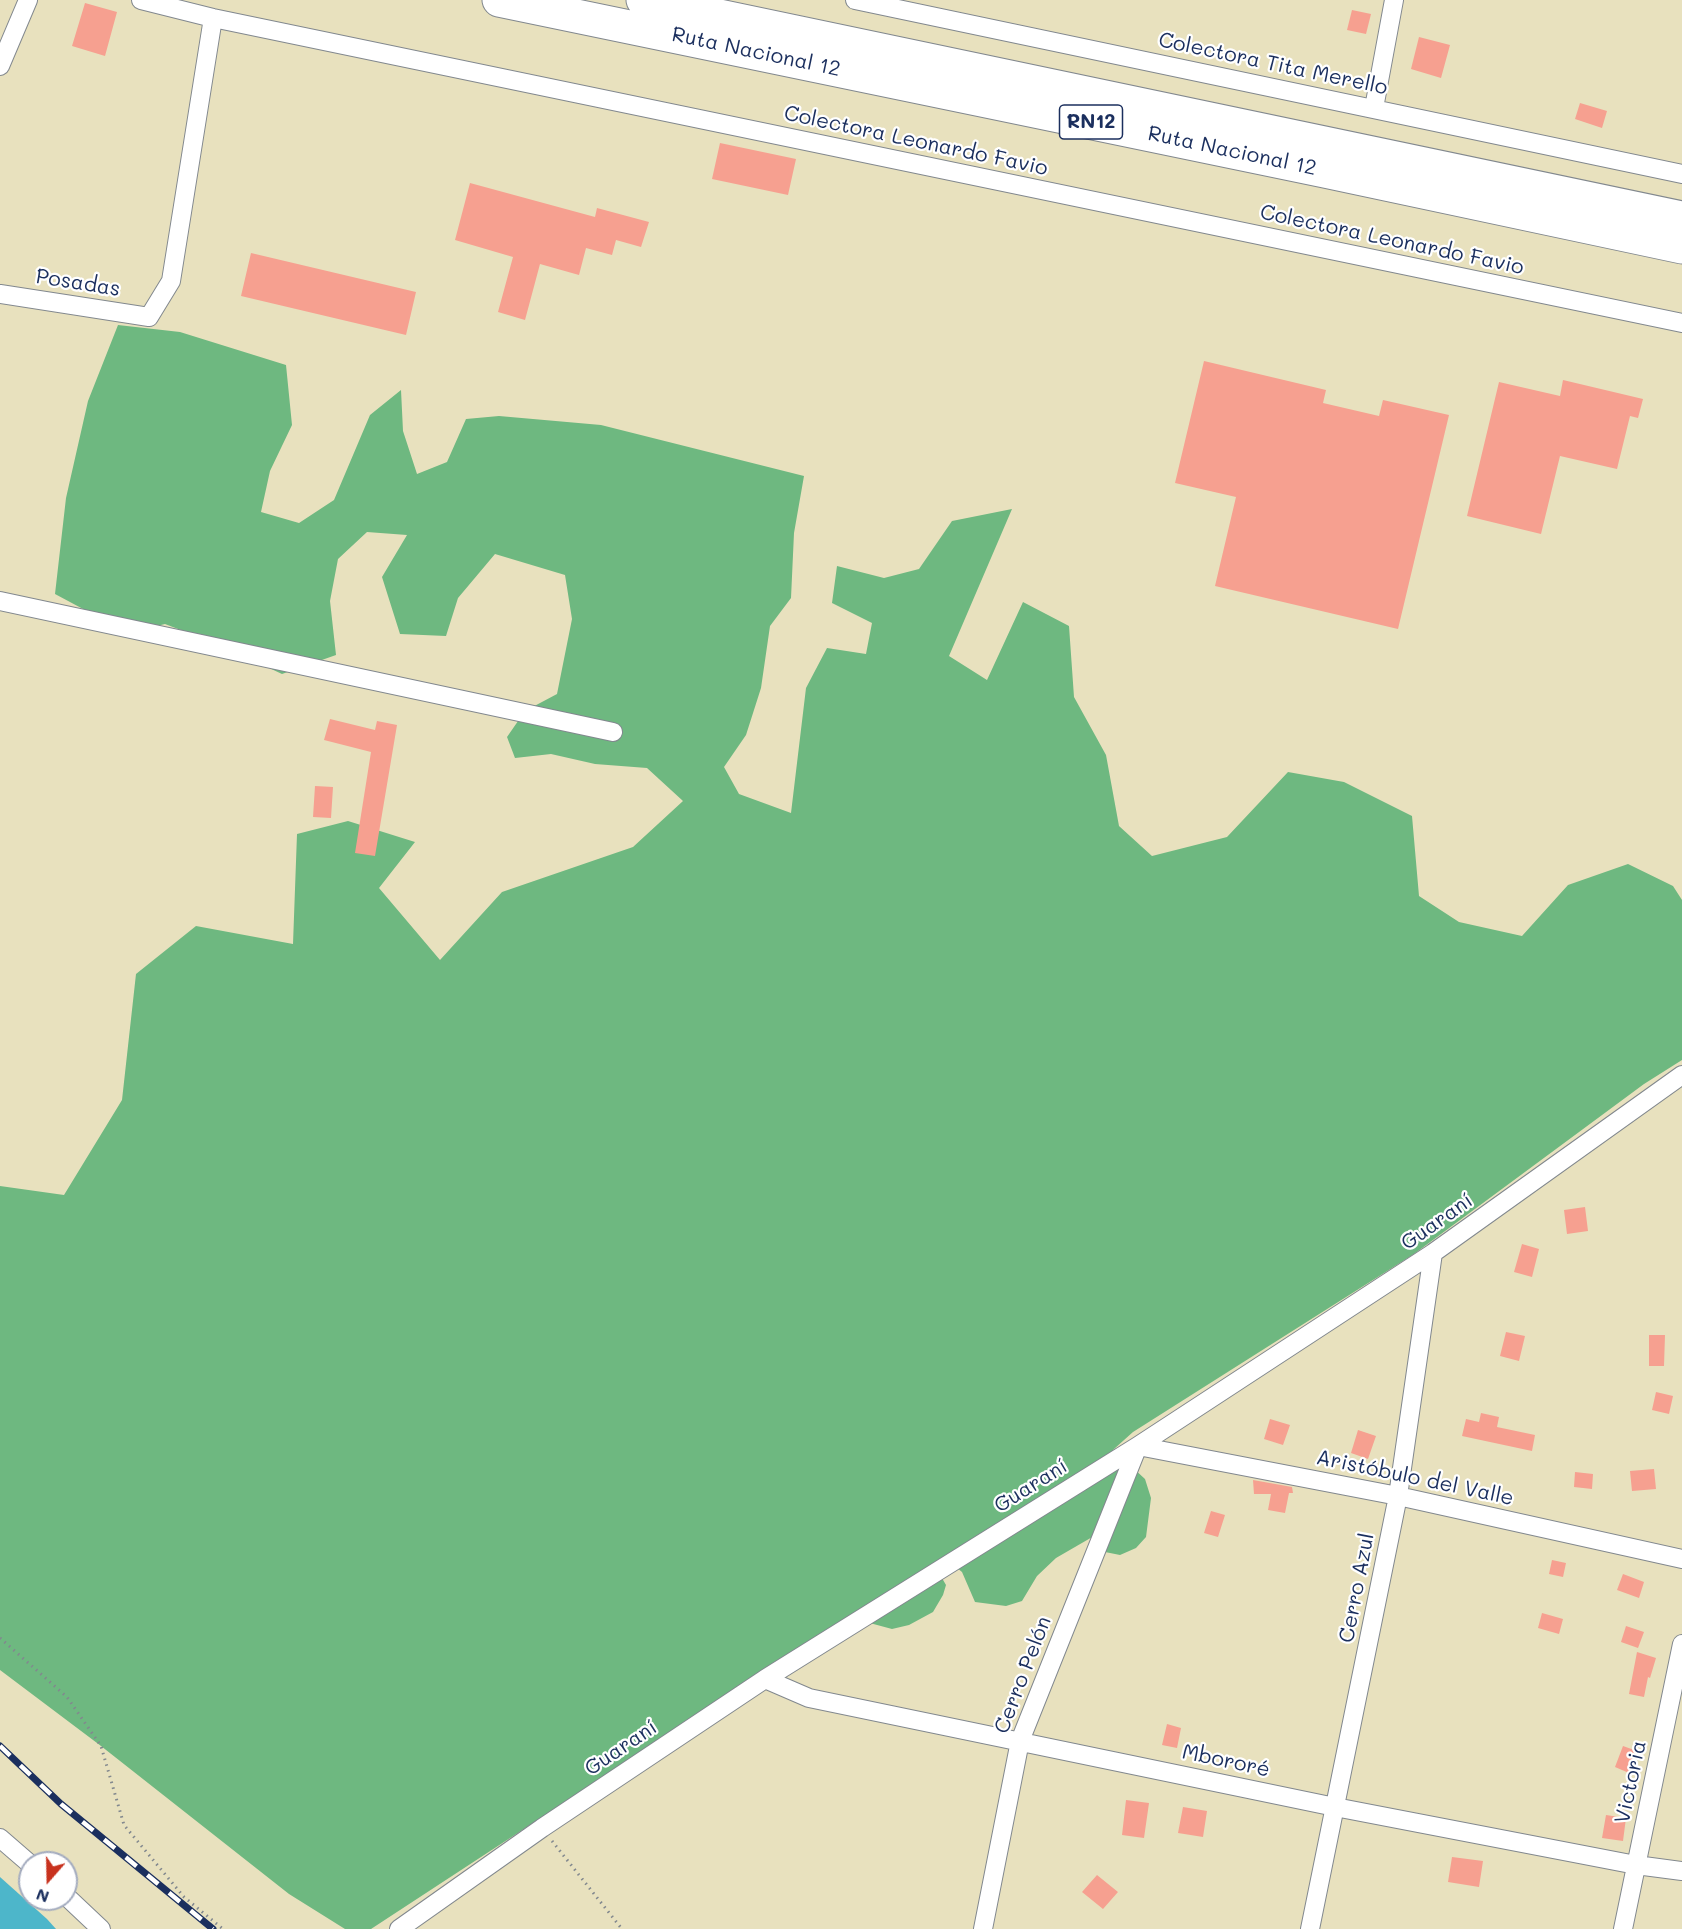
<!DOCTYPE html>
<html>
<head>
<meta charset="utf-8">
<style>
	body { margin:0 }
	#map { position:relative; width:1682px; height:1929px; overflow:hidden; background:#e8e1be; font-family:Mali,sans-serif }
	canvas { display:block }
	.north { position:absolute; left:18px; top:1851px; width:60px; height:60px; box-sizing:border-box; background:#fff; border:2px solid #a4acbf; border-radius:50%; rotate:200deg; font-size:16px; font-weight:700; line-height:24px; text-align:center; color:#1b2f5e }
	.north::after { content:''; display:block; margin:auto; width:21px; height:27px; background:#c8321e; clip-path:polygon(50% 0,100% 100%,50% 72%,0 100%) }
</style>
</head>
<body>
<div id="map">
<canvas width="1682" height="1929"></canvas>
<div class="north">N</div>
</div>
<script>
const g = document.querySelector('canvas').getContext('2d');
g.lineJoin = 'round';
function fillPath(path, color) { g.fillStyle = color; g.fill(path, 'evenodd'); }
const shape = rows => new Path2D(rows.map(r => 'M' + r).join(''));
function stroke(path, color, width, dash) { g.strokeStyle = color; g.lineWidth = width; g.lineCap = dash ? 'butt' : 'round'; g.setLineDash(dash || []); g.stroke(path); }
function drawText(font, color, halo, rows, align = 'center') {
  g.font = font + ' Mali,sans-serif'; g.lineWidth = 4.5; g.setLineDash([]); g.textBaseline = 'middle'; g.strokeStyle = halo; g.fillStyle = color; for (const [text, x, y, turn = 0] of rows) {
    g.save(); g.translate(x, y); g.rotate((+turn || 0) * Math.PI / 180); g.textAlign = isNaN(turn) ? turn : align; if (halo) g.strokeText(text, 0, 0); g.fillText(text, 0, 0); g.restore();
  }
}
const forest = shape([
	[118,325,180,332,286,365,292,425,270,471,261,512,299,523,334,500,370,415,401,390,403,431,417,474,447,462,466,419,499,416,601,425,804,476,794,533,791,598,770,626,761,688,746,735,724,767,739,794,791,813,806,688,827,648,866,654,872,623,832,603,837,566,884,578,919,569,952,521,1012,509,949,656,987,680,1023,602,1069,626,1074,697,1106,755,1119,826,1152,856,1227,837,1288,772,1344,782,1412,816,1419,896,1459,922,1522,936,1568,885,1628,864,1673,886,1682,900,1682,1060,1644,1084,1414,1254,1133,1432,1114,1449,1106,1460,1132,1467,1145,1479,1151,1498,1146,1537,1136,1548,1120,1555,1105,1552,1094,1536,1056,1558,1037,1576,1022,1601,1006,1606,975,1602,962,1572,951,1563,939,1573,946,1585,943,1595,933,1612,909,1625,892,1629,866,1622,695,1717,371,1929,345,1929,289,1894,101,1746,0,1670,0,1186,64,1195,122,1100,136,974,196,926,293,944,297,834,348,821,415,842,379,888,440,960,502,892,633,847,683,801,647,768,595,764,551,754,515,758,507,737,525,711,557,694,572,619,565,575,495,554,458,598,446,636,400,634,382,577,407,535,367,532,338,559,330,601,336,655,282,674,220,645,165,624,128,633,55,594,66,498,88,401]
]);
const water = shape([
	[0,1877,47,1919,56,1929,0,1929]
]);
const building = shape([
	[85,3,117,12,105,56,72,46],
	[1352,10,1371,14,1366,34,1347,30],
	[1419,37,1450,45,1441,78,1411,69],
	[1580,103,1607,111,1602,128,1575,119],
	[720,143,796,159,788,195,712,179],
	[470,183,595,217,597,208,649,222,641,247,616,240,612,255,586,248,579,275,540,264,525,320,498,312,513,257,455,240],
	[251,253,416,292,406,335,241,296],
	[1204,361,1326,390,1323,403,1379,416,1383,400,1449,415,1398,629,1215,586,1236,497,1175,483],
	[1563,380,1643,399,1638,418,1630,416,1617,469,1560,456,1541,534,1467,516,1499,382,1560,396],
	[330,719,375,730,377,721,397,725,375,856,355,853,371,752,324,740],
	[315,786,333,787,331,818,313,817],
	[1585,1207,1588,1231,1567,1234,1564,1210],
	[1522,1244,1539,1249,1532,1277,1514,1272],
	[1506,1332,1525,1336,1519,1361,1500,1356],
	[1649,1335,1665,1335,1664,1366,1649,1366],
	[1656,1392,1673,1396,1669,1414,1652,1410],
	[1481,1413,1499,1417,1497,1427,1535,1435,1532,1451,1462,1436,1466,1419,1479,1422],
	[1270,1419,1290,1425,1283,1445,1264,1439],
	[1358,1430,1376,1436,1368,1459,1351,1453],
	[1654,1469,1656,1489,1632,1491,1630,1471],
	[1575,1472,1593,1474,1592,1489,1574,1487],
	[1253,1480,1292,1487,1293,1493,1289,1493,1285,1513,1268,1510,1271,1494,1254,1494],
	[1211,1511,1225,1515,1218,1537,1204,1533],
	[1552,1560,1566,1563,1563,1577,1549,1574],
	[1623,1574,1644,1582,1639,1598,1617,1590],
	[1542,1613,1563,1619,1559,1634,1538,1628],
	[1626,1626,1644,1632,1638,1648,1621,1642],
	[1637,1652,1656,1658,1650,1678,1648,1677,1644,1697,1629,1694],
	[1167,1724,1181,1728,1177,1748,1162,1745],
	[1623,1746,1637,1751,1629,1773,1615,1767],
	[1126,1800,1149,1803,1144,1838,1122,1835],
	[1183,1807,1207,1811,1203,1837,1178,1833],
	[1606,1815,1626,1818,1623,1841,1602,1838],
	[1452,1857,1483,1861,1479,1887,1448,1882],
	[1097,1875,1118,1892,1103,1909,1082,1892]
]);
const path = shape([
	[0,1638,67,1697,101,1746,124,1825,184,1897,223,1929],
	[552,1841,622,1929]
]);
const street = shape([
	[141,0,213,18,1682,323],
	[855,0,1682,174],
	[0,66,28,0],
	[1374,108,1394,0],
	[0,294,149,317,171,281,213,18],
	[0,601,613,732],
	[1138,1446,1398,1496,1682,1559],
	[765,1679,809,1698,1335,1807,1636,1865,1682,1871],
	[0,1838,30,1864],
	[66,1896,101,1929],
	[399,1929,542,1828,765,1679,1138,1446,1433,1253,1682,1075],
	[983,1929,1020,1741,1138,1446],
	[1310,1929,1398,1496,1433,1253],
	[1623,1929,1682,1644]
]);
const highway = shape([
	[499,0,1325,171,1682,247],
	[643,0,1682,218]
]);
const rail = shape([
	[0,1746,61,1804,213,1929]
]);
const shields = [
	[1091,122,63]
];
const shieldNames = [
	["RN12",1091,122]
];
const streetNames = [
	["Ruta Nacional 12",756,52,12],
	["Colectora Tita Merello",1273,64,12],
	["Colectora Leonardo Favio",916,141,12],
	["Ruta Nacional 12",1232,151,12],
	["Colectora Leonardo Favio",1392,240,12],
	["Posadas",78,283,9],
	["Guaraní",1437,1222,-35],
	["Aristóbulo del Valle",1415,1478,12],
	["Guaraní",1031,1486,-32],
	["Cerro Azul",1357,1588,-79],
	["Cerro Pelón",1023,1675,-69],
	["Guaraní",621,1748,-34],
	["Mbororé",1226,1761,12],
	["Victoria",1631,1782,-78]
];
fillPath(forest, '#6eb880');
fillPath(water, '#4db6ca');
fillPath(building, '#f6a090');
stroke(street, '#82888e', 20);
stroke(highway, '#82888e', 35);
stroke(path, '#82888e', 3, [1.5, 4.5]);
stroke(street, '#fff', 18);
stroke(highway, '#fff', 33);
stroke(rail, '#1b2f5e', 7);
stroke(rail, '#fff', 4.5, [14]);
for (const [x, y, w] of shields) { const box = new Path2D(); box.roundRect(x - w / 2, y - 17, w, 34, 4.5); g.fillStyle = '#fff'; g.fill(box); stroke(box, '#1b2f5e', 1.5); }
drawText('bold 20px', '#1b2f5e', null, shieldNames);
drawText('21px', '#1b2f5e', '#fff', streetNames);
</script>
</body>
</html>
